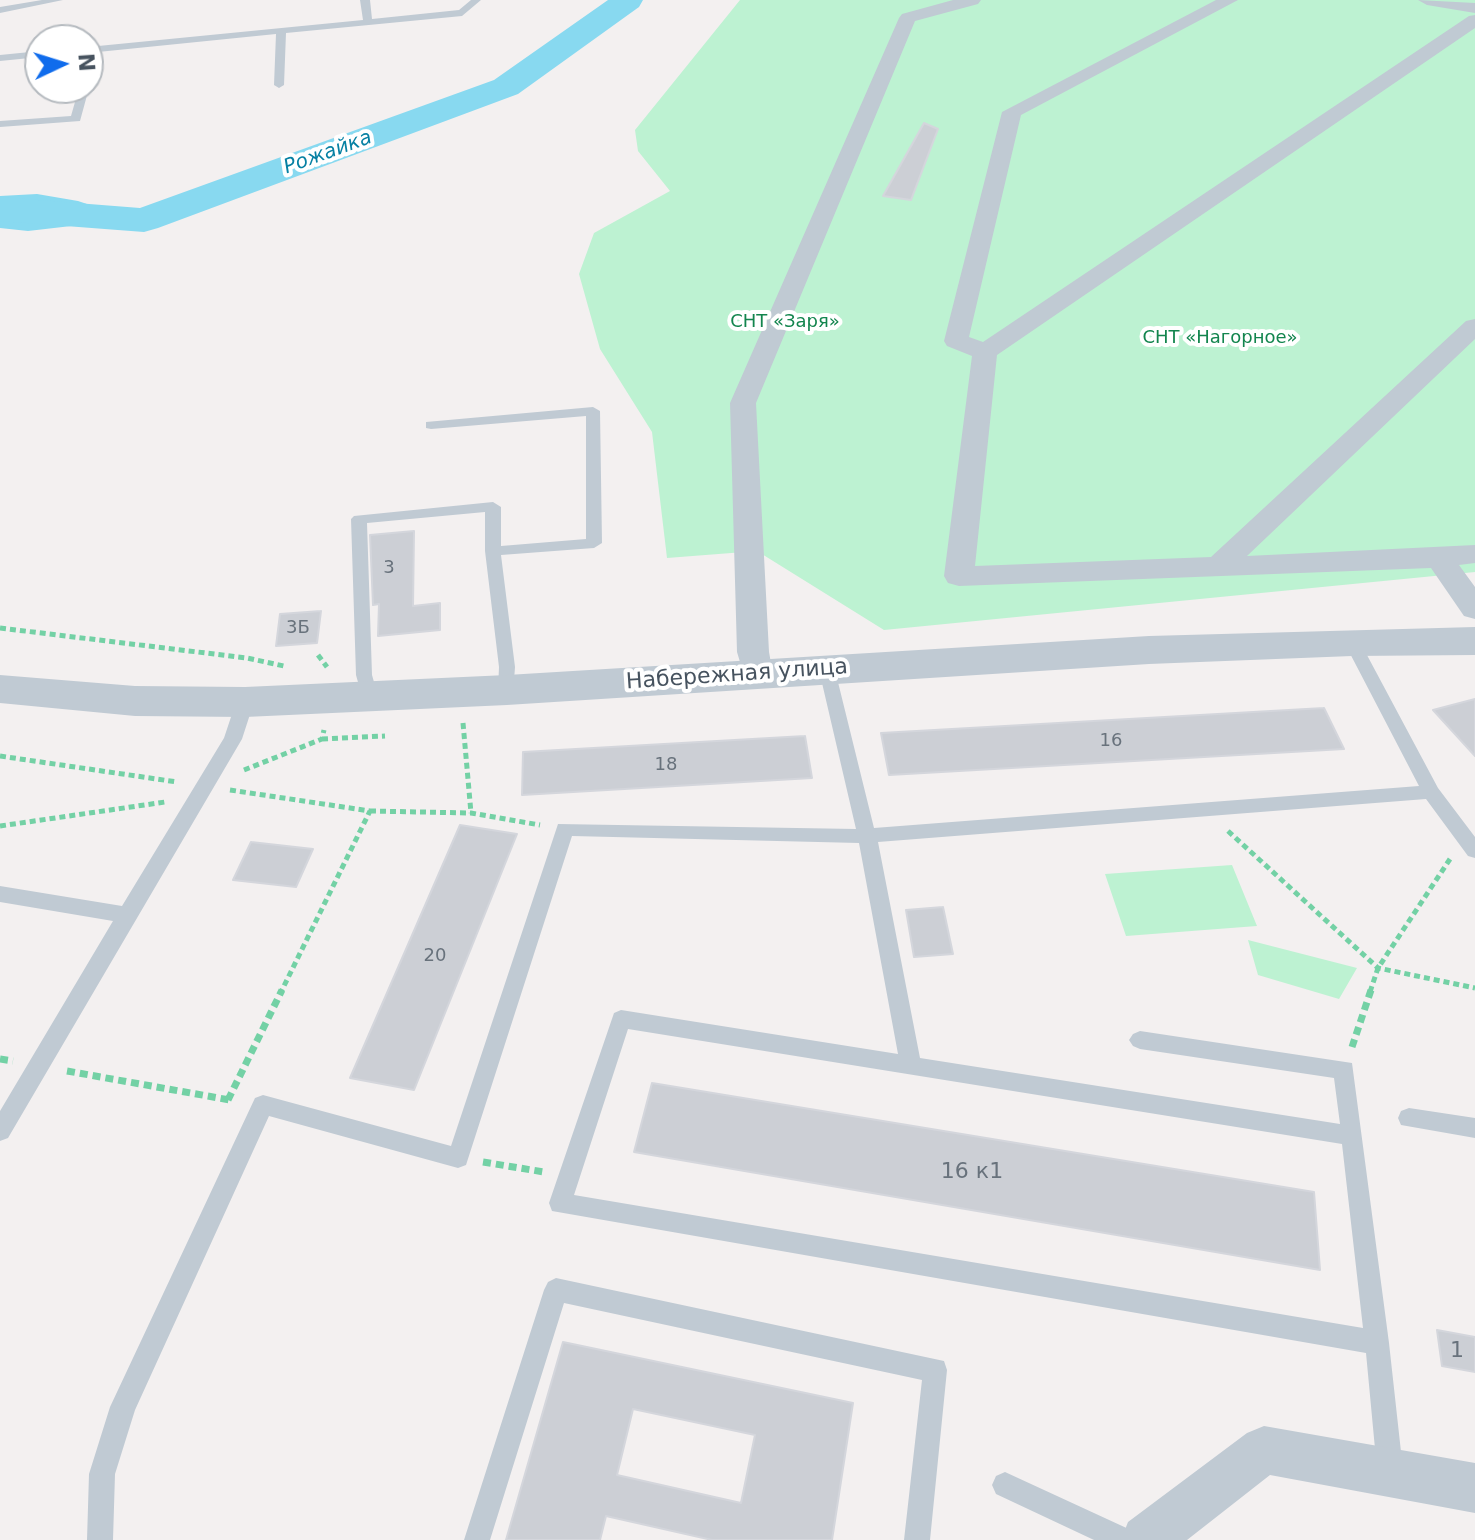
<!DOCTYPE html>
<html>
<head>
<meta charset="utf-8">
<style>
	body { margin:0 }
	#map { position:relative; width:1475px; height:1540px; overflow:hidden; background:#f3f0f0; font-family:"DejaVu Sans",sans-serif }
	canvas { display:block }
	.north { position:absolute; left:24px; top:24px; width:80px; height:80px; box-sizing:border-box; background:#fff; border:2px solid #b5babf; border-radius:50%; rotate:86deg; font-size:22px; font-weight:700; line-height:32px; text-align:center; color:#47535f }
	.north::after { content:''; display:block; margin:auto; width:28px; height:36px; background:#106cec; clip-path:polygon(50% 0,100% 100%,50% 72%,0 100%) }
</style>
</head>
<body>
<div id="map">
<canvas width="1475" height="1540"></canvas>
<div class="north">N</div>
</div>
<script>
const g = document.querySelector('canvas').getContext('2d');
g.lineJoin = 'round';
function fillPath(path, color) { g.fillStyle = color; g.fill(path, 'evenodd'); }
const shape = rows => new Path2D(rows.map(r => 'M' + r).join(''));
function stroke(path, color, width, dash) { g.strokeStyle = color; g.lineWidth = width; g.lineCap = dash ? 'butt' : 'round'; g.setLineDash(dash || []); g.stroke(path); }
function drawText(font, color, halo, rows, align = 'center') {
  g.font = font + ' "DejaVu Sans",sans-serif'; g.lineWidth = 8; g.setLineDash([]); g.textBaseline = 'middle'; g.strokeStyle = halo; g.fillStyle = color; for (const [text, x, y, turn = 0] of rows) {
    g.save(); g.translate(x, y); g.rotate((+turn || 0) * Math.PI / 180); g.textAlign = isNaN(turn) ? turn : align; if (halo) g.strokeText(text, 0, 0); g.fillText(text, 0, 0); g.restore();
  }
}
const green = shape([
	[740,0,1475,0,1475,572,884,630,757,551,667,558,652,432,600,349,579,274,594,233,670,191,638,151,635,130],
	[1232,865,1257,926,1126,936,1105,874],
	[1248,940,1357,968,1339,999,1258,975]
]);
const water = shape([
	[37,194,78,201,105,210,96,221,80,225,28,231,0,228,0,196]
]);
const river = shape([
	[608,0,643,0,639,7,518,94,158,228,144,232,0,221,0,197,140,208,494,80,608,0]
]);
const building = shape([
	[924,123,938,129,911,200,883,196,924,123],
	[414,531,413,606,440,603,440,630,378,636,379,604,373,605,370,535,414,531],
	[321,611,317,643,276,646,280,614,321,611],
	[1475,699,1475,756,1433,710,1475,699],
	[1324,708,1344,749,889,775,881,733,1324,708],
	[805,736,812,778,522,795,523,752,805,736],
	[460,825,517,834,414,1090,350,1078,460,825],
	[251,842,313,849,296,887,233,880,251,842],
	[943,907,953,954,914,957,906,910,943,907],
	[652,1083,1314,1192,1320,1270,634,1152,652,1083],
	[1437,1330,1475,1337,1475,1372,1442,1366,1437,1330],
	[563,1342,853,1403,832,1540,712,1540,606,1516,600,1540,506,1540,563,1342],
	[633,1409,755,1435,741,1503,617,1475,633,1409]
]);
const pathFar1 = shape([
	[0,628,247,658,284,666],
	[318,655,327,667],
	[463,723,471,813],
	[322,739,385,736],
	[0,756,177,782],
	[244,770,322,739,324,730],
	[230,790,370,811,281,992],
	[370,811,471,813,540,825],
	[0,826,165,802],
	[1228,831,1378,968,1475,988],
	[1370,992,1378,968,1450,859]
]);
const path = shape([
	[1352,1047,1371,990],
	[0,1059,13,1061],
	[67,1071,230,1100],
	[228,1100,282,990],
	[483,1162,544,1172]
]);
const service = shape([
	[42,0,63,0,0,13,0,7,42,0],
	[360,0,370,0,372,19,459,10,471,0,481,0,462,16,286,33,284,85,279,88,274,85,276,34,98,52,93,71,88,74,88,47,363,20,360,0],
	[40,51,40,57,0,61,0,55,40,51],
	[88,86,89,88,80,121,0,127,0,121,71,116,79,88,88,86],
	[593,407,600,411,602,543,594,548,501,555,515,667,513,694,507,696,498,690,499,667,485,551,485,512,367,523,372,675,378,696,375,700,363,700,356,675,351,519,354,516,493,502,501,507,501,546,586,539,586,416,431,429,426,428,426,422,593,407],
	[1352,636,1360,642,1438,788,1475,837,1475,858,1468,856,1426,799,878,842,920,1058,1340,1124,1334,1078,1140,1049,1133,1046,1129,1040,1133,1034,1140,1031,1352,1063,1389,1343,1403,1470,1399,1479,1390,1483,1381,1479,1377,1470,1366,1353,552,1211,549,1203,614,1013,621,1010,898,1054,859,843,572,836,466,1165,458,1168,269,1116,135,1410,115,1474,113,1540,87,1540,89,1474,110,1407,255,1098,263,1095,451,1146,558,824,856,829,819,670,827,664,835,670,874,828,1419,786,1344,642,1352,636],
	[628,1029,1342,1144,1363,1328,574,1195,628,1029],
	[245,696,254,702,242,739,8,1138,0,1141,0,1111,113,921,0,902,0,886,122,906,224,738,236,702,245,696],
	[1409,1108,1475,1118,1475,1138,1401,1125,1398,1118,1401,1111,1409,1108],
	[556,1278,944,1361,947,1370,930,1540,904,1540,922,1380,564,1303,490,1540,464,1540,544,1290,548,1282,556,1278],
	[1005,1472,1133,1531,1137,1540,1094,1540,996,1494,992,1485,996,1476,1005,1472]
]);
const minor = shape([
	[953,0,981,0,978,4,915,21,756,403,769,652,773,674,768,682,757,685,746,682,737,652,730,403,899,18,902,14,953,0],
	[1216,0,1238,0,1021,115,969,337,983,342,1469,16,1475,15,1475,28,997,355,975,566,1211,557,1466,321,1475,319,1475,339,1247,556,1475,545,1475,563,1459,565,1475,587,1475,619,1464,616,1431,568,959,586,948,583,944,576,972,356,947,346,944,341,1002,112,1216,0],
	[1418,0,1475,3,1475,13,1427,5,1418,0],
	[1264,1426,1475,1463,1475,1513,1270,1475,1187,1540,1121,1540,1128,1522,1247,1433,1264,1426]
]);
const tertiary = shape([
	[1475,627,1475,655,1352,656,1149,664,507,705,245,717,135,716,0,703,0,675,135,686,245,687,507,675,1149,636,1475,627]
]);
const farParknames = [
	["СНТ «Заря»",785,322],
	["СНТ «Нагорное»",1220,338]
];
const numberNames = [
	["3",389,568],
	["3Б",298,628],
	["16",1111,741],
	["18",666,765],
	["20",435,956]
];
const farWaternames = [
	["Рожайка",328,153,-20]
];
const streetNames = [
	["Набережная улица",737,675,-4]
];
const nearNumbernames = [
	["16 к1",972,1172],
	["1",1457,1351]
];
fillPath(green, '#bdf2d2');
fillPath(water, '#88d9f0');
fillPath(river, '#88d9f0');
fillPath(building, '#cccfd5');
stroke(building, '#d4d6dc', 2);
stroke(pathFar1, '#73d1a5', 5, [6, 4]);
stroke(path, '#73d1a5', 7, [8, 5]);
fillPath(service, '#c0cad3');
fillPath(minor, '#c0cad3');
fillPath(tertiary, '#c0cad3');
drawText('18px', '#13854e', '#fff', farParknames);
drawText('18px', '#68727c', null, numberNames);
drawText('italic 20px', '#0680a3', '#fff', farWaternames);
drawText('22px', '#47535f', '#fff', streetNames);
drawText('22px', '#68727c', null, nearNumbernames);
</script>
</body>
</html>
